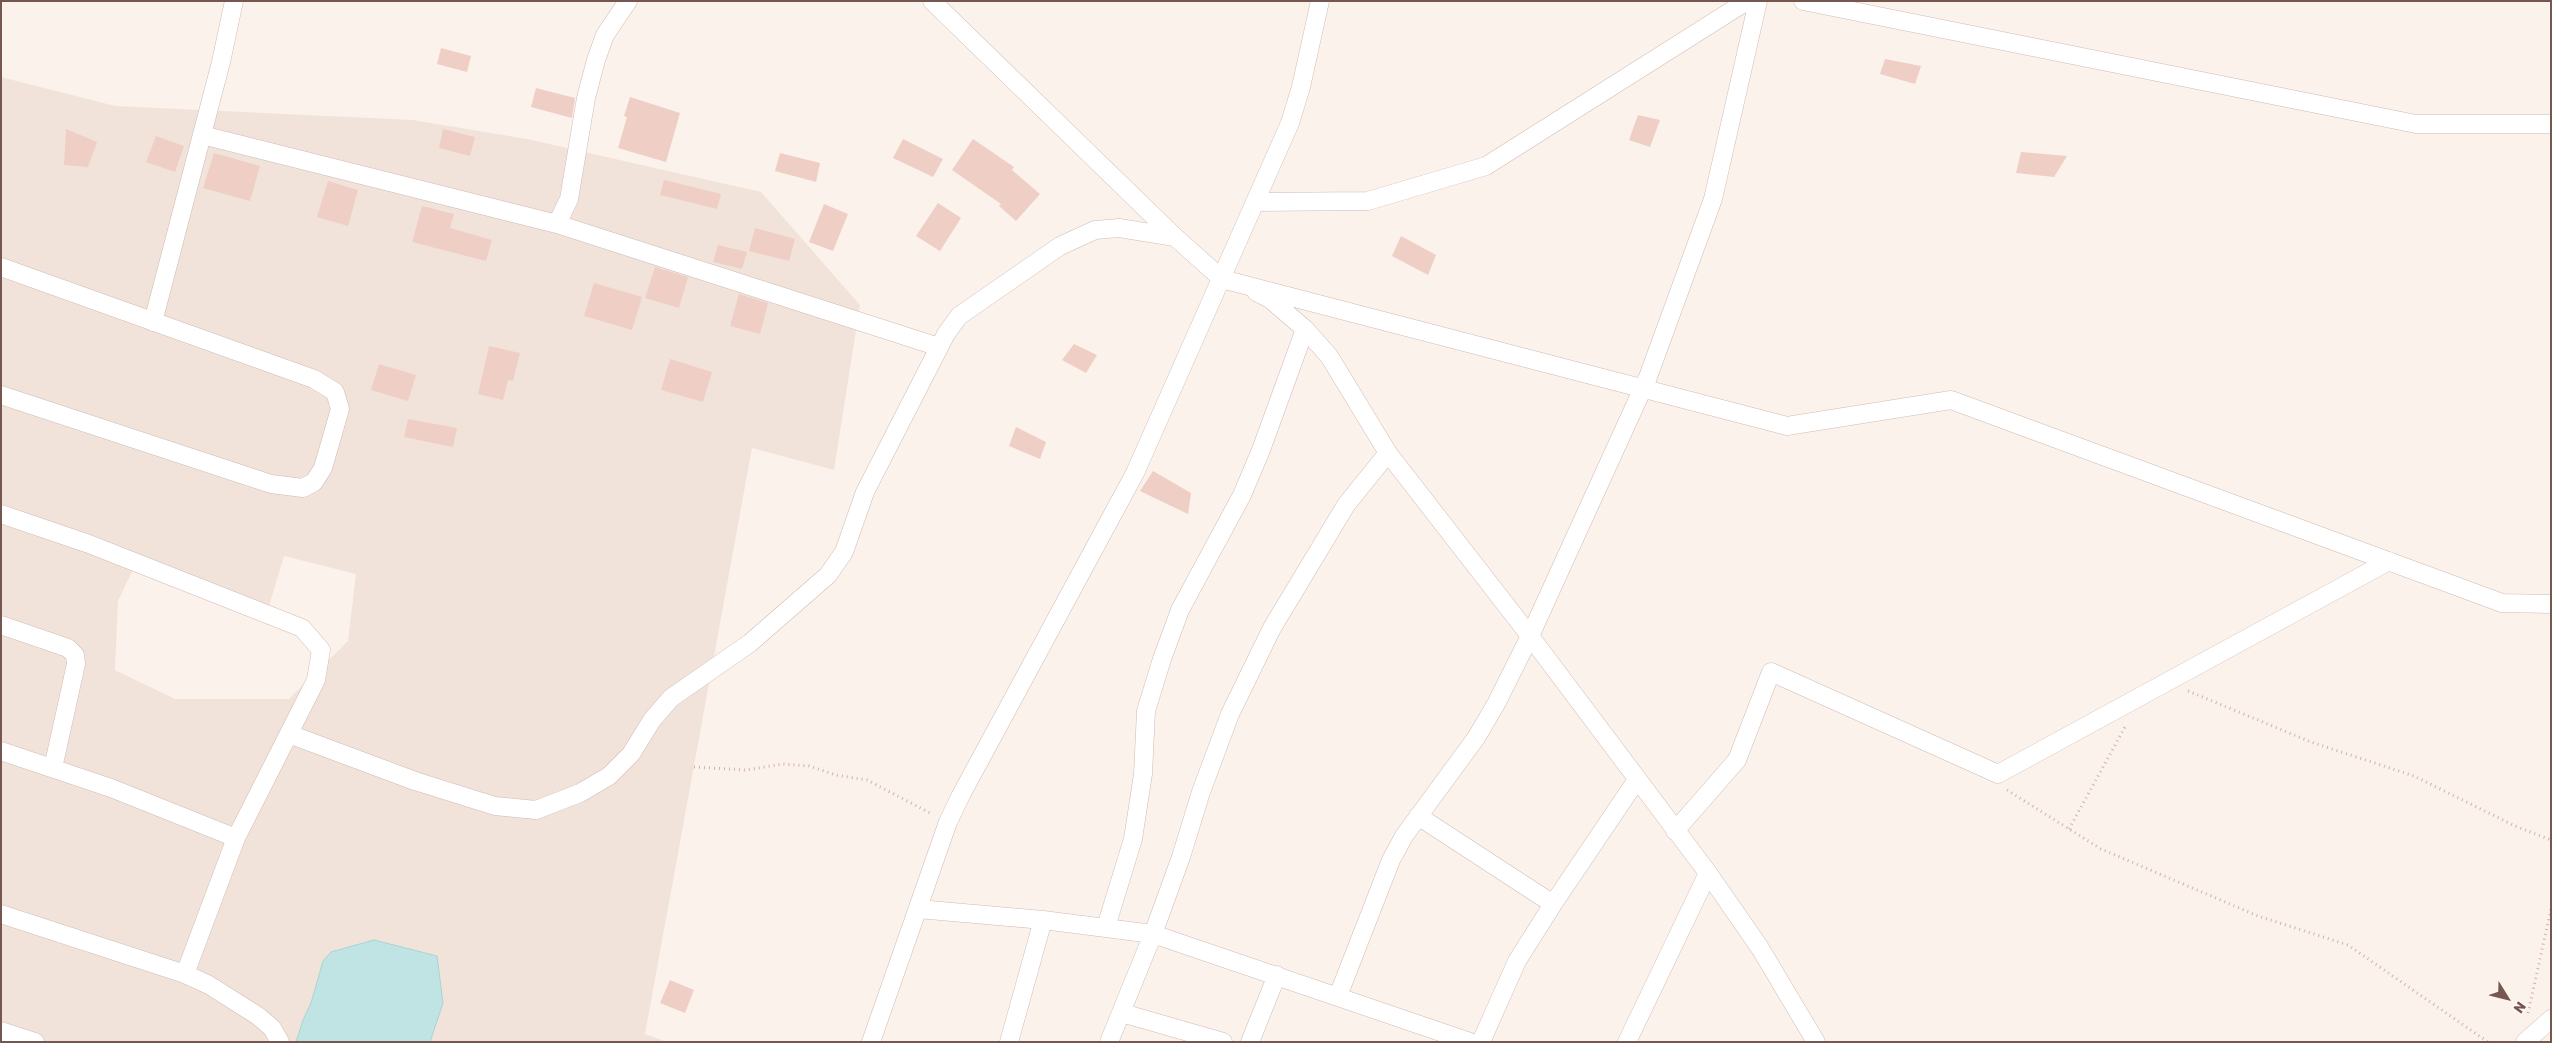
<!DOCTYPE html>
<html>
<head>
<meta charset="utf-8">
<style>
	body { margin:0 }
	#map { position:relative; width:2552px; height:1043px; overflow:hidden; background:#fbf2eb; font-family:Rubik,sans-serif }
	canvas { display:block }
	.frame { position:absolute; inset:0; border:2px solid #75574f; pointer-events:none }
	.north { position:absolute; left:2482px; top:973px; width:50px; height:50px; -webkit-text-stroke:4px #fef7f1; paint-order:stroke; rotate:126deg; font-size:14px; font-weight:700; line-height:20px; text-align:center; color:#75574f }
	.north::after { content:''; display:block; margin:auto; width:18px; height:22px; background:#75574f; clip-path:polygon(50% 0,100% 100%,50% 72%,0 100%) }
</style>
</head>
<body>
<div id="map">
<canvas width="2552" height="1043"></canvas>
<div class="frame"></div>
<div class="north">N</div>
</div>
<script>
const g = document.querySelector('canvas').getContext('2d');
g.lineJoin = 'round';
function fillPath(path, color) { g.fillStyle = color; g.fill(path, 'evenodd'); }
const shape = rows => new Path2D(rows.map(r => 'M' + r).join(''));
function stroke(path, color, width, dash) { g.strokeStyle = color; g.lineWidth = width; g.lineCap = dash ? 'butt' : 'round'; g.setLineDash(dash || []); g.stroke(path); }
const residential = shape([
	[1,77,115,106,413,120,527,139,761,192,860,305,834,470,752,448,645,1034,667,1042,1,1042],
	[284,556,356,574,348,641,289,699,175,699,115,670,118,601,139,557,269,606]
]);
const water = shape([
	[374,940,437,956,443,1003,430,1042,296,1042,303,1020,311,1003,323,961,331,952,374,940]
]);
const building = shape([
	[441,48,471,56,467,72,437,64],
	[1885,59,1921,66,1915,84,1880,74],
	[536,88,575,98,572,118,531,107],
	[630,97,680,113,666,162,618,148,627,117,624,116],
	[1638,115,1660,120,1650,147,1629,140],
	[66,129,97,142,88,167,64,165],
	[443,129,475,137,470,156,439,148],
	[156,136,184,146,175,172,146,162],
	[903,139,943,159,933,177,893,158],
	[973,139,1014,167,1012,170,1040,194,1016,221,999,206,1001,204,952,170],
	[2021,152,2067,156,2054,177,2016,173],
	[214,153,260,166,250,201,203,188],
	[780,153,820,163,816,182,775,171],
	[664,180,721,194,717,209,660,195],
	[328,181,358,190,348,226,317,217],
	[938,203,961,218,940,251,916,236],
	[824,204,848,214,833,251,809,242],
	[422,206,454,214,450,228,492,240,486,261,412,242],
	[755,228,795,239,789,261,749,251],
	[1401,236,1436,255,1428,275,1392,256],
	[718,245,747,252,742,269,713,262],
	[655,267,688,277,679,308,645,298],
	[594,283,642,297,632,330,584,316],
	[739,294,768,303,760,334,730,326],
	[1074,344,1097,355,1086,373,1062,360],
	[489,346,520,353,513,381,508,380,503,400,478,394],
	[670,359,712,372,703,402,661,390],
	[379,364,416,375,408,401,371,390],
	[408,419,457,428,453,447,404,437],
	[1016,427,1046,442,1040,459,1009,446],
	[1153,471,1191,493,1188,514,1140,491],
	[670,980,694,990,685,1013,660,1003]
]);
const path = shape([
	[2188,691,2311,742,2414,776,2515,826,2551,840],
	[694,767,746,770,783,764,809,766,836,775,867,780,932,814],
	[2007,790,2101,849,2258,916,2348,945,2488,1042],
	[2069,829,2125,727],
	[2528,1013,2551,909]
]);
const street = shape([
	[932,1,1175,237,1222,279,1232,282],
	[1803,1,2416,124,2551,124],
	[202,135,557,224,939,347],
	[1256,202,1368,201,1486,166,1747,1],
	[557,224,569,199,586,98,596,60,605,35,628,1],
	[1,267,314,379,335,392,340,409,323,468,314,482,303,488,271,484,1,395],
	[1222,279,1787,426,1951,400,2502,603,2551,604],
	[1256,292,1270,299,1305,329,1329,356,1388,453,1530,636,1708,873,1760,948,1816,1042],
	[153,322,221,62,234,1],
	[1,514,89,544,302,628,321,650,316,680,236,838,185,974],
	[1,625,68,648,75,655,76,664,53,768],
	[289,734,415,781,495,806,536,810,580,793,609,776,631,754,652,720,671,698,750,643,828,575,844,552,865,492,927,371,946,334,959,316,1060,246,1095,230,1119,228,1175,237],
	[1,751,111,788,236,838],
	[1418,816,1553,904],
	[1675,831,1737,760,1771,672,1998,774,2389,561],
	[918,909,1043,920,1153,934,1470,1042],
	[1,914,185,974,209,985,258,1016,272,1028,280,1042],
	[1106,927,1133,839,1143,774,1146,711,1162,659,1180,610,1242,495,1261,450,1305,329],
	[1338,996,1391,860,1404,836,1476,738,1496,704,1530,636,1648,377,1713,199,1758,1],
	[1122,1013,1223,1042],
	[1,1031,35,1042],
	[871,1042,948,822,961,795,1135,473,1290,123,1301,87,1320,1],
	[1009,1042,1043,920],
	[1109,1042,1153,934,1181,857,1201,792,1230,714,1272,628,1325,540,1346,505,1388,453],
	[1250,1042,1277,975],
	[1481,1042,1517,961,1553,904,1636,781],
	[1627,1042,1708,873],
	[2525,1042,2551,1019]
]);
fillPath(residential, '#f2e3da');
fillPath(water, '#c0e4e3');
stroke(water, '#a7d5d4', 1);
fillPath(building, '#efcec5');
stroke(street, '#cfbbb3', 19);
stroke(path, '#d4b1a7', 3, [1, 4]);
stroke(street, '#fff', 18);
</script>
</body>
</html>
